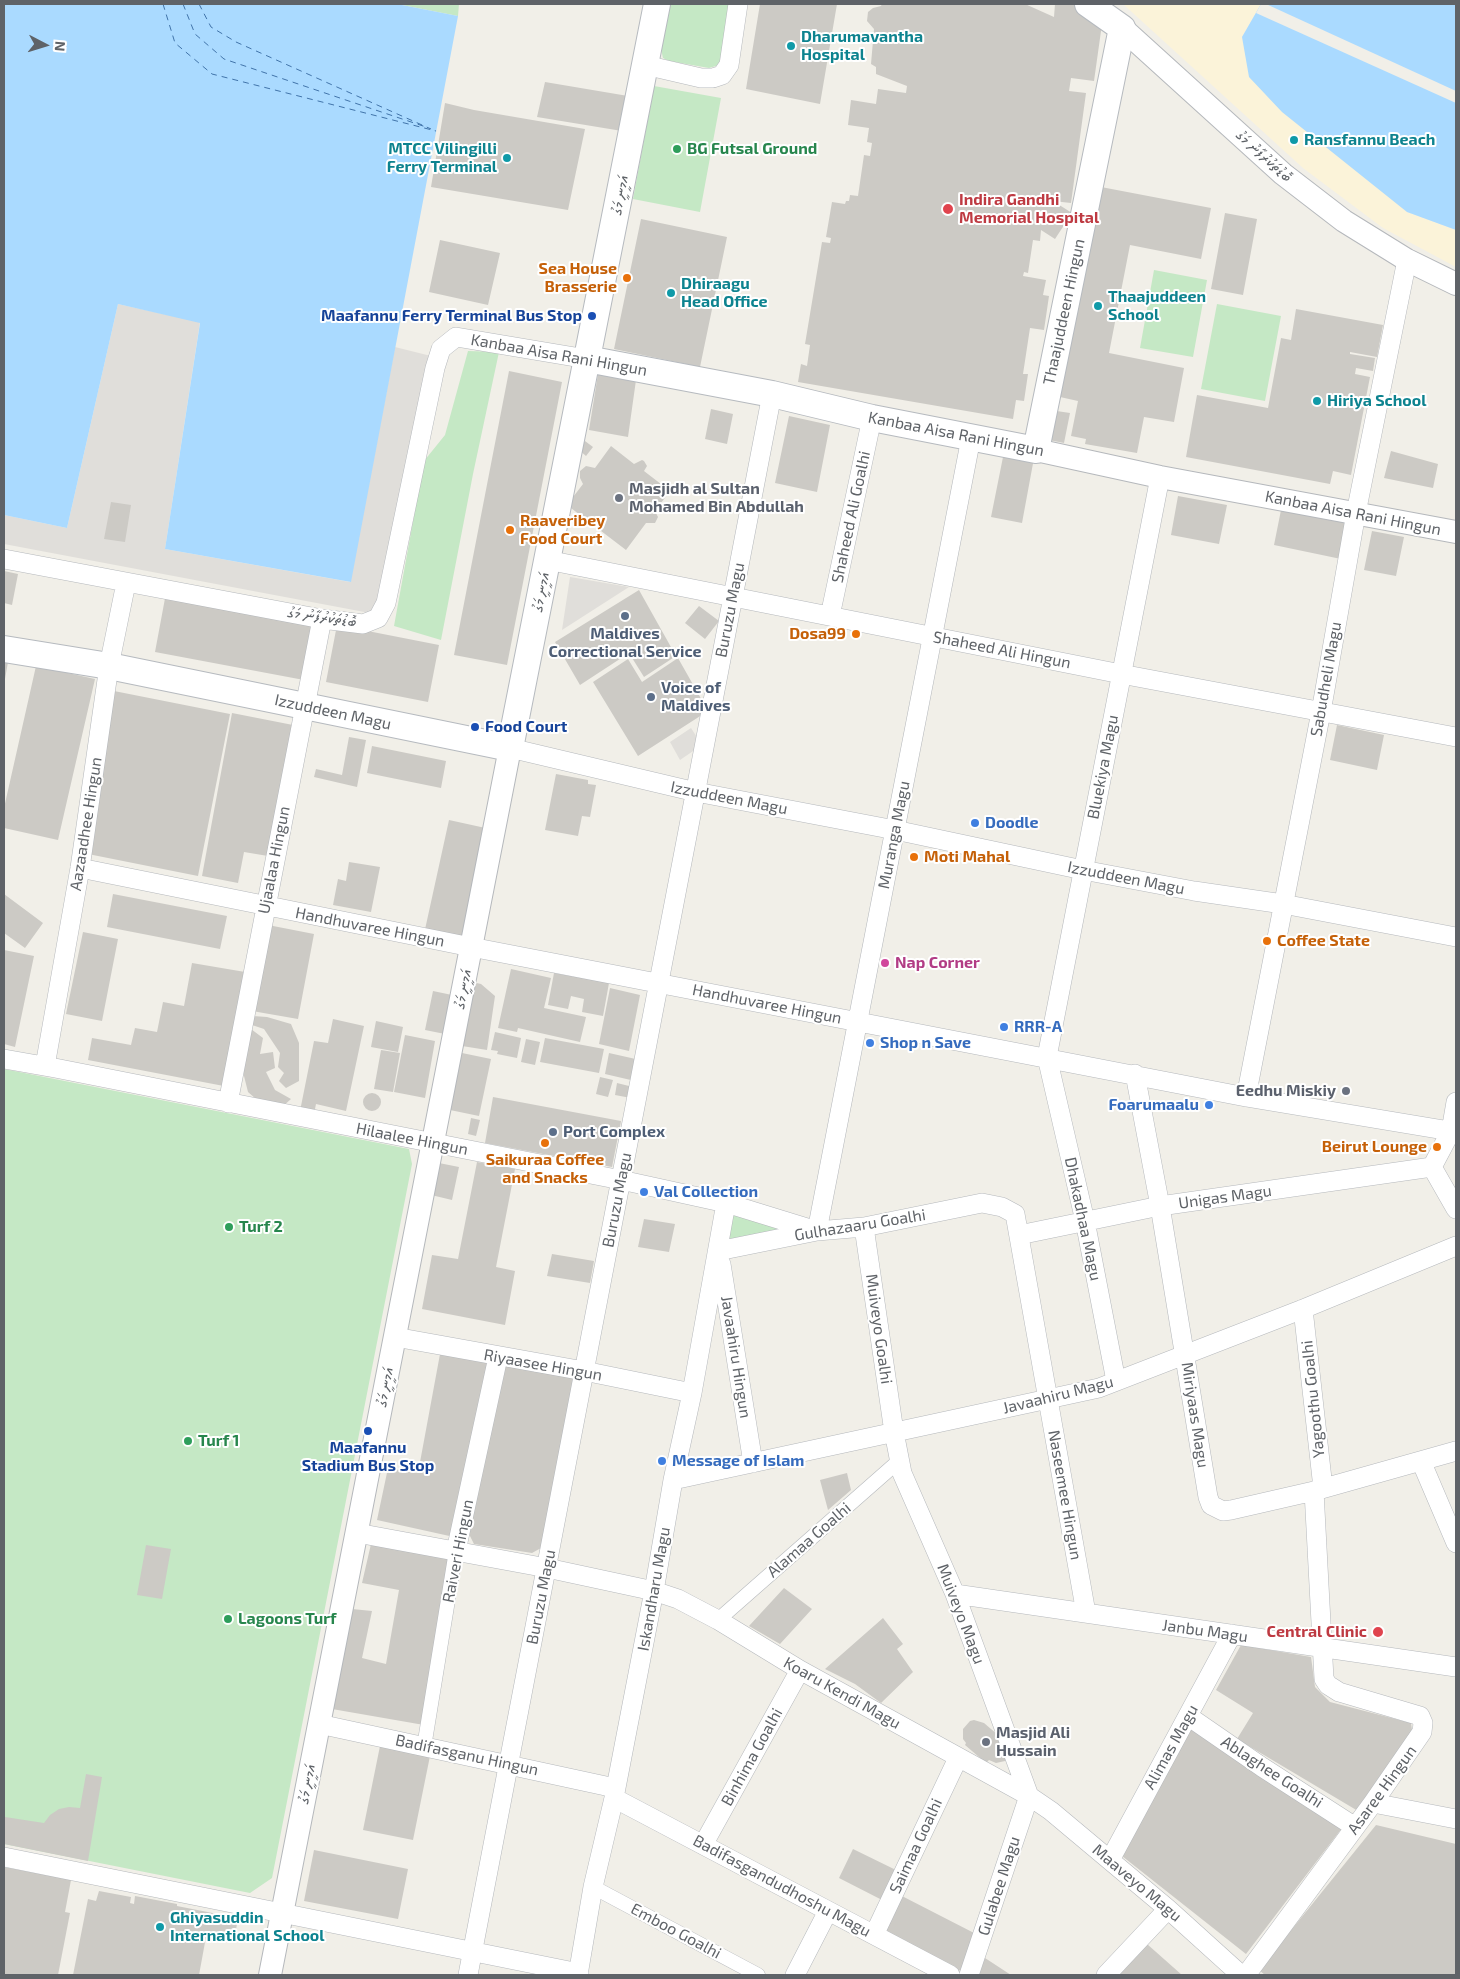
<!DOCTYPE html>
<html>
<head>
<meta charset="utf-8">
<style>
	body { margin:0 }
	#map { position:relative; width:1460px; height:1979px; overflow:hidden; background:#f1efe8; font-family:"Exo 2",sans-serif }
	canvas { display:block }
	.frame { position:absolute; inset:0; border:5px solid #5f6368; pointer-events:none }
	.north { position:absolute; left:20px; top:20px; width:50px; height:50px; -webkit-text-stroke:4px #fff; paint-order:stroke; rotate:95deg; font-size:14px; font-weight:700; line-height:20px; text-align:center; color:#5f6368 }
	.north::after { content:''; display:block; margin:auto; width:18px; height:22px; background:#5f6368; clip-path:polygon(50% 0,100% 100%,50% 72%,0 100%) }
</style>
</head>
<body>
<div id="map">
<canvas width="1460" height="1979"></canvas>
<div class="frame"></div>
<div class="north">N</div>
</div>
<script>
const g = document.querySelector('canvas').getContext('2d');
g.lineJoin = 'round';
function fillPath(path, color) { g.fillStyle = color; g.fill(path, 'evenodd'); }
const shape = rows => new Path2D(rows.map(r => 'M' + r).join(''));
function stroke(path, color, width, dash) { g.strokeStyle = color; g.lineWidth = width; g.lineCap = dash ? 'butt' : 'round'; g.setLineDash(dash || []); g.stroke(path); }
function drawText(font, color, halo, rows, align = 'center') {
  g.font = font + ' "Exo 2","Noto Sans Thaana",sans-serif'; g.lineWidth = 4; g.setLineDash([]); g.textBaseline = 'middle'; g.strokeStyle = halo; g.fillStyle = color; for (const [text, x, y, turn = 0] of rows) {
    g.save(); g.translate(x, y); g.rotate((+turn || 0) * Math.PI / 180); g.textAlign = isNaN(turn) ? turn : align; if (halo) g.strokeText(text, 0, 0); g.fillText(text, 0, 0); g.restore();
  }
}
const industrial = shape([
	[118,304,200,322,165,549,350,582,395,347,431,356,375,614,4,544,4,515,67,528],
	[570,577,629,587,562,630],
	[691,728,702,745,680,760,670,742]
]);
const green = shape([
	[397,4,459,4,458,16],
	[670,4,733,4,726,56,719,65,709,68,669,61,663,58,661,49],
	[654,86,721,98,700,212,633,199],
	[1154,270,1207,280,1193,357,1140,348],
	[1217,304,1281,316,1265,401,1201,389],
	[468,351,499,352,473,474,441,640,394,626,424,461,445,435],
	[4,1069,409,1149,412,1164,272,1878,250,1893,4,1844],
	[726,1203,817,1231,718,1251]
]);
const sand = shape([
	[1123,4,1261,4,1242,37,1407,212,1456,230,1456,267,1383,228,1303,168]
]);
const water = shape([
	[4,4,397,4,458,16,351,582,165,549,200,323,118,304,67,528,4,515],
	[1261,4,1456,4,1456,230,1407,212,1282,112,1249,77,1242,37]
]);
const pier = shape([
	[1261,4,1266,4,1456,91,1456,103,1256,13]
]);
const ferry = shape([
	[163,4,175,43,212,74,436,131],
	[183,4,195,34,224,59,426,127],
	[199,4,211,27,236,42,431,129]
]);
const building = shape([
	[760,4,837,4,820,104,746,89],
	[882,4,1025,4,1054,17,1055,4,1077,5,1102,24,1094,81,1071,78,1069,91,1086,93,1071,203,1053,201,1072,213,1055,239,1041,230,1040,241,1033,240,1028,273,1024,272,1023,276,1046,280,1043,295,1049,296,1044,330,1030,328,1023,374,1028,374,1024,401,1016,400,1013,419,798,382,801,364,807,366,810,345,805,344,822,242,830,243,831,238,826,237,832,202,845,204,846,201,849,201,850,195,858,196,864,155,870,156,872,143,867,142,869,128,848,125,851,100,876,104,878,89,906,93,907,86,876,74,876,67,871,64,874,29,867,21,868,12,873,8,881,6],
	[545,82,628,96,622,131,537,117],
	[445,103,474,110,585,129,568,210,431,187],
	[1101,187,1211,208,1201,259,1130,245,1109,353,1184,368,1174,422,1144,417,1137,453,1085,444,1086,439,1071,436,1078,401,1060,397],
	[1225,213,1257,219,1243,295,1211,289],
	[641,219,727,237,700,367,614,349],
	[440,240,500,253,488,305,429,292],
	[1296,309,1383,325,1377,357,1350,352,1350,354,1375,358,1373,371,1356,368,1355,374,1370,377,1351,475,1333,471,1330,484,1186,457,1197,395,1268,408,1281,338,1291,340],
	[509,371,562,382,507,665,454,655],
	[598,374,636,380,628,437,589,430],
	[711,409,733,414,727,444,705,439],
	[1050,410,1070,413,1064,443,1044,439],
	[789,416,830,425,817,492,775,483],
	[585,441,593,447,586,456,578,449],
	[611,446,634,464,642,460,644,461,647,466,644,471,670,491,655,511,658,517,655,523,646,523,626,550,567,505,583,484,580,478,580,471,586,466,595,468],
	[1391,451,1438,464,1433,488,1384,478],
	[1004,452,1034,458,1022,523,991,517],
	[1178,496,1227,505,1219,544,1171,535],
	[111,502,131,505,125,542,104,539],
	[1281,510,1348,523,1341,559,1274,545],
	[1372,531,1404,537,1396,576,1364,570],
	[4,571,18,574,12,605,4,603],
	[639,590,676,656,644,677,629,653,580,685,555,642],
	[166,593,315,621,304,680,155,652],
	[699,606,719,621,705,639,685,623],
	[337,625,439,645,428,702,326,682],
	[678,658,708,711,638,756,593,682,628,659,642,682],
	[4,661,8,662,5,679,4,679],
	[36,666,95,679,58,840,4,828,4,808],
	[114,691,230,714,198,876,83,853],
	[232,713,293,725,268,856,244,852,238,883,202,876],
	[1337,725,1384,735,1377,770,1330,760],
	[349,737,366,740,357,787,314,777,316,769,342,775],
	[372,746,446,761,441,788,367,773],
	[556,774,588,780,588,784,596,785,590,817,582,816,578,836,545,830],
	[449,820,490,829,465,943,424,934],
	[349,862,380,867,371,912,333,905,338,879,346,881],
	[4,894,43,923,25,948,4,933],
	[113,894,227,916,220,949,107,927],
	[268,925,314,934,298,1019,252,1011],
	[83,932,118,939,102,1021,66,1014],
	[4,950,34,956,15,1047,4,1044],
	[192,963,251,973,229,1087,88,1060,92,1038,131,1045,135,1028,157,1032,163,1002,184,1006],
	[511,969,551,978,544,1008,586,1017,580,1042,518,1028,517,1032,498,1028],
	[554,973,609,983,603,1016,582,1012,584,999,571,996,568,1009,548,1005],
	[472,982,481,984,495,996,487,1050,462,1046],
	[610,988,640,995,629,1051,599,1044],
	[433,991,452,995,445,1034,425,1030],
	[253,1016,267,1017,291,1024,299,1043,299,1081,286,1088,279,1081,284,1073,278,1067,280,1053,264,1029,252,1025],
	[333,1019,364,1026,346,1111,316,1104,314,1114,300,1111,314,1041,328,1043],
	[376,1021,403,1027,398,1052,371,1047],
	[251,1029,263,1038,260,1054,273,1052,275,1068,266,1072,275,1090,291,1099,282,1107,256,1099,248,1092,241,1064],
	[495,1032,521,1038,517,1058,497,1054,498,1051,491,1050],
	[405,1035,435,1041,425,1098,394,1092],
	[545,1038,604,1049,599,1073,540,1062],
	[526,1039,540,1042,535,1065,521,1062],
	[381,1050,400,1053,393,1092,374,1089],
	[462,1053,491,1059,479,1116,450,1110],
	[609,1053,640,1060,635,1081,605,1074],
	[600,1077,613,1080,608,1097,596,1094],
	[617,1083,633,1087,631,1098,615,1095],
	'363 1102a9 9 0 1 1 18 0a9 9 0 1 1-18 0Z',
	[493,1097,621,1121,612,1167,485,1143],
	[471,1118,480,1120,476,1136,468,1134],
	[434,1162,459,1167,452,1200,427,1194],
	[477,1162,515,1169,496,1267,515,1271,505,1325,422,1309,432,1255,458,1259],
	[644,1219,675,1224,669,1252,638,1247],
	[552,1254,594,1261,590,1283,547,1276],
	[440,1354,489,1363,454,1537,377,1520,388,1468,418,1473],
	[504,1365,574,1377,541,1548,532,1553,474,1544,468,1532],
	[847,1473,851,1490,828,1510,820,1480],
	[371,1544,452,1559,424,1725,332,1709,352,1609,372,1611,362,1658,386,1664,399,1590,362,1583],
	[146,1545,171,1549,162,1599,137,1595],
	[784,1588,812,1609,780,1644,749,1626],
	[883,1618,903,1644,897,1649,913,1672,881,1703,855,1684,825,1669],
	[1241,1645,1311,1657,1315,1687,1330,1702,1411,1723,1413,1737,1358,1811,1237,1739,1253,1713,1216,1690],
	[974,1720,984,1723,1005,1741,1009,1757,1005,1761,996,1763,989,1760,986,1763,965,1745,966,1743,963,1739,963,1729,970,1721],
	[1191,1729,1342,1828,1246,1954,1122,1856],
	[380,1746,430,1756,413,1840,363,1830],
	[86,1774,102,1777,88,1861,4,1844,5,1817,44,1823,50,1815,59,1809,69,1807,80,1808],
	[1376,1825,1456,1844,1456,1975,1265,1975,1259,1970],
	[853,1849,898,1871,884,1901,839,1878],
	[314,1850,408,1869,398,1919,304,1901],
	[4,1867,71,1880,65,1912,70,1913,58,1975,4,1975],
	[99,1891,131,1897,130,1903,134,1904,135,1896,177,1904,177,1906,238,1918,234,1942,206,1937,199,1975,73,1975,88,1899,96,1901],
	[898,1894,976,1934,964,1969,958,1971,887,1934,886,1928],
	[1147,1944,1182,1975,1117,1975],
	[985,1958,1011,1975,977,1975]
]);
const pedestrian = shape([
	[718,1620,900,1460],
	[424,1747,456,1551],
	[593,1887,758,1975]
]);
const minor = shape([
	[645,65,701,78,713,78,722,75,729,65,738,4],
	[4,559,322,619,363,624,378,618,386,603,435,368,441,349,456,337,587,359],
	[547,560,1121,674,1456,737],
	[830,616,872,418],
	[510,748,696,792,895,830,1083,870,1194,891,1283,904,1456,937],
	[80,868,471,947,1246,1097,1456,1132],
	[4,1059,55,1068,621,1180,726,1203,817,1231],
	[45,1066,80,868,109,666,126,583],
	[1135,1074,1160,1206,1208,1497,1211,1505,1223,1511,1231,1510,1314,1491,1456,1451],
	[1246,1097,1321,712,1356,513,1407,260],
	[1456,1102,1451,1131,1432,1167,1456,1209],
	[228,1103,322,619],
	[864,1227,894,1432,902,1473,955,1594,1029,1796],
	[817,1231,971,438],
	[1019,1235,1160,1206,1432,1167],
	[718,1251,817,1231,864,1227,982,1203,1002,1207,1015,1214,1086,1613],
	[721,1264,753,1463],
	[1303,1309,1323,1488],
	[395,1337,584,1371,692,1393],
	[1116,1381,1085,1221,1047,1057,1160,477],
	[1421,1461,1456,1543],
	[673,1480,1099,1388,1303,1309,1456,1246],
	[357,1533,547,1568,654,1591,678,1599,718,1620,800,1670,1029,1796,1051,1811,1168,1909,1241,1975],
	[456,1551,498,1357],
	[955,1594,1456,1667],
	[1188,1716,1262,1767,1355,1827],
	[319,1724,615,1788],
	[614,1798,950,1975],
	[1373,1803,1456,1819],
	[703,1845,800,1670],
	[4,1857,579,1973],
	[1110,1860,1232,1634],
	[874,1935,958,1758],
	[468,1975,772,394],
	[578,1975,593,1887,614,1798,654,1591,673,1480,692,1393,726,1203],
	[795,1975,828,1911],
	[969,1975,1029,1796],
	[1106,1975,1168,1909],
	[1246,1975,1373,1803,1422,1732,1423,1723,1420,1716,1339,1692,1328,1685,1324,1679,1314,1491]
]);
const tertiary = shape([
	[1122,28,1283,174,1344,221,1407,260,1456,284],
	[1036,450,1160,477,1456,532],
	[270,1975,510,748]
]);
const secondary = shape([
	[587,359,772,394,872,418,1036,450,1122,28,1088,4],
	[4,649,109,666,510,748,657,4]
]);
const markers = [
	[791,46,5,"#0f9aa8"],
	[1294,140,5,"#0f9aa8"],
	[677,149,5,"#2e9e5b"],
	[507,158,5,"#0f9aa8"],
	[948,209,6,"#e0444e"],
	[627,278,5,"#e8710a"],
	[671,293,5,"#0f9aa8"],
	[1098,306,5,"#0f9aa8"],
	[592,316,5,"#1a4fb4"],
	[1317,401,5,"#0f9aa8"],
	[619,498,5,"#6b7280"],
	[510,530,5,"#e8710a"],
	[625,616,5,"#5c6f8a"],
	[856,634,5,"#e8710a"],
	[651,697,5,"#5c6f8a"],
	[475,727,5,"#1a4fb4"],
	[975,823,5,"#3f7fe0"],
	[914,857,5,"#e8710a"],
	[1267,941,5,"#e8710a"],
	[885,963,5,"#d1479c"],
	[1004,1027,5,"#3f7fe0"],
	[870,1043,5,"#3f7fe0"],
	[1346,1091,5,"#6b7280"],
	[1209,1105,5,"#3f7fe0"],
	[553,1132,5,"#5c6f8a"],
	[545,1143,5,"#e8710a"],
	[1437,1147,5,"#e8710a"],
	[644,1192,5,"#3f7fe0"],
	[229,1227,5,"#2e9e5b"],
	[368,1431,5,"#1a4fb4"],
	[188,1441,5,"#2e9e5b"],
	[662,1461,5,"#3f7fe0"],
	[228,1619,5,"#2e9e5b"],
	[1378,1632,6,"#e0444e"],
	[986,1742,5,"#6b7280"],
	[160,1927,5,"#0f9aa8"]
];
const cultureNames = [
	["Dharumavantha",801,37],
	["Hospital",801,55],
	["Ransfannu Beach",1304,140],
	["MTCC Vilingilli",497,149,"right"],
	["Ferry Terminal",497,167,"right"],
	["Dhiraagu",681,284],
	["Head Office",681,302],
	["Thaajuddeen",1108,297],
	["School",1108,315],
	["Hiriya School",1327,401],
	["Ghiyasuddin",170,1918],
	["International School",170,1936]
];
const leisureNames = [
	["BG Futsal Ground",687,149],
	["Turf 2",239,1227],
	["Turf 1",198,1441],
	["Lagoons Turf",238,1619]
];
const streetNames = [
	["ބޮޑުތަކުރުފާނު މަގު",1264,156,42],
	["އަމީނީ މަގު",620,195,-79],
	["Thaajuddeen Hingun",1064,312,-78],
	["Kanbaa Aisa Rani Hingun",559,355,10],
	["Kanbaa Aisa Rani Hingun",956,434,11],
	["Kanbaa Aisa Rani Hingun",1353,513,11],
	["Shaheed Ali Goalhi",851,517,-78],
	["އަމީނީ މަގު",541,592,-79],
	["Buruzu Magu",730,610,-79],
	["ބޮޑުތަކުރުފާނު މަގު",322,617,8],
	["Shaheed Ali Hingun",1002,650,11],
	["Sabudheli Magu",1326,679,-80],
	["Izzuddeen Magu",333,712,12],
	["Bluekiya Magu",1103,767,-79],
	["Izzuddeen Magu",729,798,11],
	["Aazaadhee Hingun",86,824,-81],
	["Muranga Magu",894,835,-79],
	["Ujaalaa Hingun",274,860,-79],
	["Izzuddeen Magu",1126,878,11],
	["Handhuvaree Hingun",370,927,11],
	["އަމީނީ މަގު",463,989,-79],
	["Handhuvaree Hingun",767,1004,11],
	["Hilaalee Hingun",412,1139,11],
	["Unigas Magu",1225,1197,-8],
	["Buruzu Magu",617,1200,-79],
	["Dhakadhaa Magu",1083,1219,78],
	["Gulhazaaru Goalhi",860,1225,-9],
	["Muiveyo Goalhi",879,1329,82],
	["Javaahiru Hingun",736,1357,81],
	["Riyaasee Hingun",543,1365,10],
	["އަމީނީ މަގު",385,1387,-79],
	["Javaahiru Magu",1058,1395,-14],
	["Yagoothu Goalhi",1313,1399,-96],
	["Miriyaas Magu",1195,1415,81],
	["Naseemee Hingun",1065,1495,80],
	["Alamaa Goalhi",809,1540,-41],
	["Raiveri Hingun",458,1551,-79],
	["Iskandharu Magu",654,1589,-80],
	["Buruzu Magu",541,1597,-79],
	["Muiveyo Magu",961,1614,69],
	["Janbu Magu",1205,1631,8],
	["Koaru Kendi Magu",842,1693,29],
	["Alimas Magu",1171,1747,-61],
	["Badifasganu Hingun",467,1755,12],
	["Binhima Goalhi",752,1757,-61],
	["Ablaghee Goalhi",1272,1772,33],
	["އަމީނީ މަގު",307,1784,-79],
	["Asaree Hingun",1382,1790,-54],
	["Saimaa Goalhi",916,1846,-65],
	["Maaveyo Magu",1137,1883,40],
	["Badifasgandudhoshu Magu",782,1886,28],
	["Gulabee Magu",999,1886,-72],
	["Emboo Goalhi",676,1931,28]
];
const healthNames = [
	["Indira Gandhi",959,200],
	["Memorial Hospital",959,218],
	["Central Clinic",1367,1632,"right"]
];
const foodNames = [
	["Sea House",617,269],
	["Brasserie",617,287],
	["Raaveribey",520,521,"left"],
	["Food Court",520,539,"left"],
	["Dosa99",846,634],
	["Moti Mahal",924,857,"left"],
	["Coffee State",1277,941,"left"],
	["Beirut Lounge",1427,1147],
	["Saikuraa Coffee",545,1160,"center"],
	["and Snacks",545,1178,"center"]
];
const transitNames = [
	["Maafannu Ferry Terminal Bus Stop",582,316],
	["Food Court",485,727,"left"],
	["Maafannu",368,1448,"center"],
	["Stadium Bus Stop",368,1466,"center"]
];
const worshipNames = [
	["Masjidh al Sultan",629,489],
	["Mohamed Bin Abdullah",629,507],
	["Eedhu Miskiy",1336,1091,"right"],
	["Masjid Ali",996,1733],
	["Hussain",996,1751]
];
const serviceNames = [
	["Maldives",625,634,"center"],
	["Correctional Service",625,652,"center"],
	["Voice of",661,688],
	["Maldives",661,706],
	["Port Complex",563,1132]
];
const shopNames = [
	["Doodle",985,823],
	["RRR-A",1014,1027],
	["Shop n Save",880,1043],
	["Foarumaalu",1199,1105,"right"],
	["Val Collection",654,1192],
	["Message of Islam",672,1461]
];
const hotelNames = [
	["Nap Corner",895,963]
];
fillPath(industrial, '#e0deda');
fillPath(green, '#c5e8c5');
fillPath(sand, '#fbf3d9');
fillPath(water, '#aadaff');
fillPath(pier, '#f1efe8');
stroke(ferry, '#4174aa', 1, [6, 5]);
fillPath(building, '#cccac5');
stroke(pedestrian, '#b5b8bc', 15);
stroke(minor, '#b5b8bc', 20);
stroke(tertiary, '#b5b8bc', 24);
stroke(secondary, '#b6babf', 28);
stroke(pedestrian, '#fff', 14);
stroke(minor, '#fff', 19);
stroke(tertiary, '#fff', 22);
stroke(secondary, '#fff', 26);
for (const [x, y, r, color] of markers) { const dot = new Path2D(); dot.arc(x, y, r, 0, 2 * Math.PI); g.fillStyle = color; g.fill(dot); stroke(dot, '#fff', 2); }
drawText('bold 16px', '#0d838f', '#fff', cultureNames, 'left');
drawText('bold 16px', '#27864d', '#fff', leisureNames, 'left');
drawText('16px', '#5f6368', '#fff', streetNames);
drawText('bold 16px', '#be3a42', '#fff', healthNames, 'left');
drawText('bold 16px', '#c56008', '#fff', foodNames, 'right');
drawText('bold 16px', '#164399', '#fff', transitNames, 'right');
drawText('bold 16px', '#5b616d', '#fff', worshipNames, 'left');
drawText('bold 16px', '#4e5e75', '#fff', serviceNames, 'left');
drawText('bold 16px', '#366cbe', '#fff', shopNames, 'left');
drawText('bold 16px', '#b23c85', '#fff', hotelNames, 'left');
</script>
</body>
</html>
